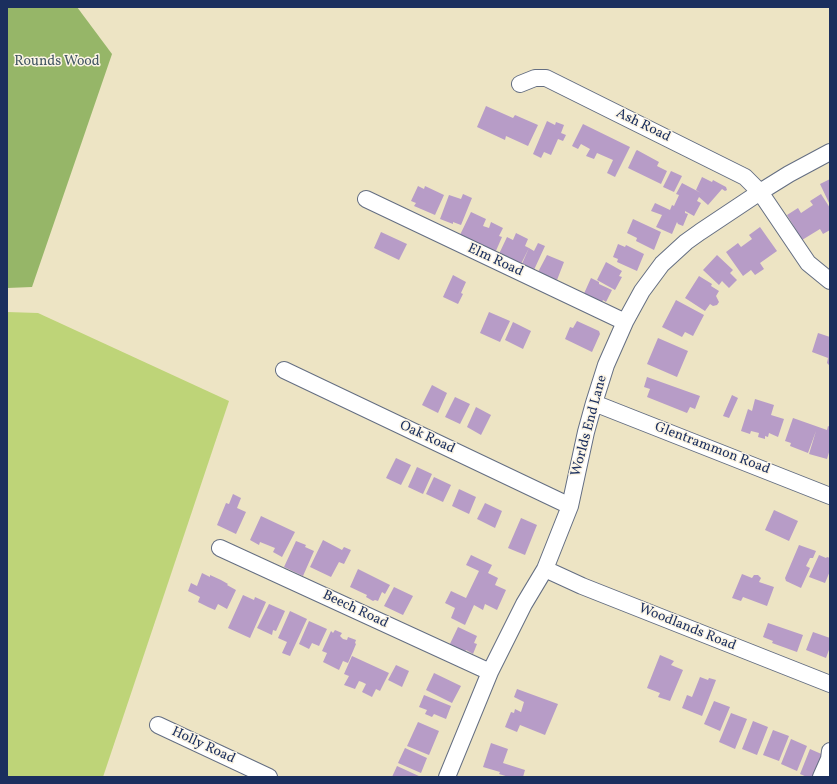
<!DOCTYPE html>
<html>
<head>
<meta charset="utf-8">
<style>
	body { margin:0 }
	#map { position:relative; width:837px; height:784px; overflow:hidden; background:#ede4c4; font-family:Vollkorn,serif }
	canvas { display:block }
	.frame { position:absolute; inset:0; border:8px solid #1b2f5e; pointer-events:none }
</style>
</head>
<body>
<div id="map">
<canvas width="837" height="784"></canvas>
<div class="frame"></div>
</div>
<script>
const g = document.querySelector('canvas').getContext('2d');
g.lineJoin = 'round';
function fillPath(path, color) { g.fillStyle = color; g.fill(path, 'evenodd'); }
const shape = rows => new Path2D(rows.map(r => 'M' + r).join(''));
function stroke(path, color, width, dash) { g.strokeStyle = color; g.lineWidth = width; g.lineCap = dash ? 'butt' : 'round'; g.setLineDash(dash || []); g.stroke(path); }
function drawText(font, color, halo, rows, align = 'center') {
  g.font = font + ' Vollkorn,serif'; g.lineWidth = 3; g.setLineDash([]); g.textBaseline = 'middle'; g.strokeStyle = halo; g.fillStyle = color; for (const [text, x, y, turn = 0] of rows) {
    g.save(); g.translate(x, y); g.rotate((+turn || 0) * Math.PI / 180); g.textAlign = isNaN(turn) ? turn : align; if (halo) g.strokeText(text, 0, 0); g.fillText(text, 0, 0); g.restore();
  }
}
const green = shape([
	[7,312,38,313,229,401,103,777,7,777]
]);
const forest = shape([
	[7,7,77,7,112,54,32,287,7,288]
]);
const building = shape([
	[486,106,513,118,515,115,538,125,528,146,506,136,505,140,477,127],
	[547,121,555,125,556,122,564,125,561,133,566,135,563,141,558,139,551,155,544,152,541,158,533,154],
	[583,124,630,147,615,177,607,173,613,160,597,153,594,159,586,156,590,149,581,144,578,149,572,146],
	[637,150,659,162,657,166,667,171,661,184,628,168,636,151],
	[671,171,682,176,674,192,663,187],
	[702,177,712,182,713,180,726,187,727,190,725,191,722,189,708,205,699,197,697,201,701,203,694,216,685,211,685,213,688,214,683,226,678,224,677,222,672,234,656,227,662,215,651,211,655,203,670,210,672,205,674,206,679,195,676,194,682,183,701,193,696,190],
	[830,179,830,205,820,184],
	[418,186,424,189,425,186,444,195,435,215,414,206,416,203,411,201],
	[463,194,472,198,461,225,453,222,453,224,440,219,449,195,461,199],
	[821,194,830,208,830,230,823,234,820,229,802,240,787,215,798,208,801,213,813,205,810,201],
	[471,212,486,219,483,226,489,228,491,222,503,228,499,236,502,237,495,253,459,237],
	[633,219,661,232,654,250,636,241,637,238,627,233],
	[760,227,777,251,760,263,764,269,755,275,751,270,743,276,726,252,738,243,741,247,752,239,749,235],
	[381,232,407,244,399,260,374,248],
	[516,233,528,239,525,246,529,248,520,266,498,256,507,237,513,240],
	[538,243,545,246,533,272,521,266,529,248,534,251],
	[618,244,625,247,626,245,644,254,637,271,617,262,618,259,613,257],
	[547,255,564,262,557,280,538,272],
	[717,255,733,270,730,273,737,280,729,288,722,281,719,285,703,270],
	[606,262,622,271,619,276,622,277,615,290,597,280],
	[453,275,466,282,461,293,463,294,458,304,443,297],
	[699,276,712,284,711,286,719,291,716,296,719,302,717,305,713,306,710,304,705,311,685,298],
	[591,278,599,282,599,284,612,290,606,302,603,300,601,304,582,298],
	[676,300,704,315,693,336,685,332,682,337,662,327],
	[489,312,510,321,500,342,480,333],
	[577,321,599,331,600,334,592,352,565,339,570,327,573,328],
	[513,322,531,331,523,349,505,340],
	[818,333,830,337,830,366,827,363,828,358,812,352],
	[658,338,688,351,677,377,647,364],
	[647,377,700,396,695,409,690,407,687,413,647,397,650,389,644,387],
	[432,385,447,393,438,413,422,405],
	[732,395,738,398,729,418,723,416],
	[455,397,470,404,460,424,445,417],
	[755,399,774,405,771,415,784,419,778,437,769,433,768,437,765,436,765,439,758,437,759,433,751,431,750,434,741,431,748,409,752,411],
	[476,407,491,415,481,435,467,427],
	[793,418,827,430,828,426,830,427,830,449,827,459,809,454,816,431,808,453,790,446,791,443,785,441],
	[396,458,411,465,401,485,386,478],
	[417,467,432,474,423,494,408,487],
	[434,477,451,485,443,502,426,494],
	[459,489,476,497,469,514,452,506],
	[233,494,241,498,237,508,246,512,236,534,217,525,226,503,229,504],
	[485,503,502,511,495,528,477,519],
	[774,510,798,521,789,541,765,530],
	[261,516,295,532,282,557,273,552,275,548,260,542,259,545,250,540],
	[521,518,537,525,525,555,508,548],
	[323,540,342,550,344,547,351,550,344,564,339,562,331,577,310,567],
	[296,541,306,545,305,547,314,551,303,576,284,567],
	[799,545,816,551,813,558,810,558,806,566,810,568,801,588,786,581,785,578],
	[471,555,492,565,488,573,498,578,495,585,506,590,497,610,485,604,483,610,474,605,465,625,451,618,455,608,445,603,451,591,466,598,479,571,466,565],
	[819,555,826,558,827,557,830,558,830,571,825,583,809,577],
	[358,569,390,585,385,594,382,592,378,601,375,600,373,601,366,597,367,595,350,587],
	[202,573,210,577,210,575,221,580,228,584,227,585,236,590,227,609,218,604,215,610,208,607,198,602,200,597,188,591,191,583,197,586],
	[742,574,752,578,754,575,758,575,761,578,759,582,774,587,767,606,743,597,741,601,732,598],
	[394,587,413,596,403,615,384,606],
	[243,595,254,600,255,597,266,602,250,638,228,628],
	[269,604,285,611,276,631,273,630,272,635,257,628],
	[290,611,307,619,290,656,282,653,287,642,278,638],
	[309,621,327,629,319,646,312,643,309,649,299,644],
	[768,623,803,635,797,652,772,643,773,641,763,637],
	[458,627,477,636,474,643,477,644,473,654,466,650,463,655,448,648],
	[335,630,342,633,340,636,343,639,347,640,348,637,356,640,355,643,356,644,348,663,343,661,339,670,323,662,327,653,322,651,331,631,333,633],
	[813,632,830,638,830,647,826,658,806,650],
	[660,655,674,661,671,665,683,670,670,701,658,697,660,693,647,688],
	[352,656,389,673,380,691,376,689,372,697,362,692,366,684,362,682,359,681,355,689,344,685,349,676,344,674],
	[396,665,409,671,402,687,388,680],
	[434,673,461,686,452,703,426,690],
	[700,677,708,680,709,678,716,680,702,716,682,708,687,695,692,697],
	[517,689,558,704,545,735,520,725,517,732,505,727,511,712,514,713,515,709,521,712,524,702,514,697],
	[424,695,451,706,446,719,434,714,432,717,425,714,427,710,419,707],
	[714,701,730,707,720,731,704,724],
	[731,713,747,719,735,749,719,742],
	[753,721,768,727,757,755,742,749],
	[418,722,439,731,429,755,407,746],
	[773,730,789,736,779,761,763,755],
	[791,739,807,746,797,771,781,764],
	[491,743,508,749,503,763,525,770,523,777,509,777,499,774,500,772,483,767],
	[405,748,427,758,421,773,398,763],
	[810,749,826,756,818,777,807,777,800,774],
	[397,766,421,777,392,777]
]);
const minor = shape([
	[520,84,535,78,546,78,745,177,760,192,808,263,830,281],
	[366,199,625,322],
	[284,370,570,506],
	[594,403,830,496],
	[220,548,490,672],
	[545,569,582,586,830,684],
	[158,725,269,777],
	[447,777,490,672,524,604,545,569,570,506,586,432,594,403,606,365,625,322,642,291,662,264,686,242,700,232,760,192,789,174,830,152],
	[821,777,829,759,830,751]
]);
const parkNames = [
	["Rounds Wood",57,62]
];
const streetNames = [
	["Ash Road",643,126,26],
	["Elm Road",495,261,25],
	["Worlds End Lane",590,426,-75],
	["Oak Road",427,438,25],
	["Glentrammon Road",712,449,21],
	["Beech Road",355,610,25],
	["Woodlands Road",687,628,22],
	["Holly Road",203,746,25]
];
fillPath(green, '#bed478');
fillPath(forest, '#96b668');
fillPath(building, '#b79cc7');
stroke(minor, '#646e82', 18);
stroke(minor, '#fff', 16);
drawText('14px', '#445864', '#fcf5e5', parkNames);
drawText('14px', '#1b2f5e', '#fcf5e5', streetNames);
</script>
</body>
</html>
